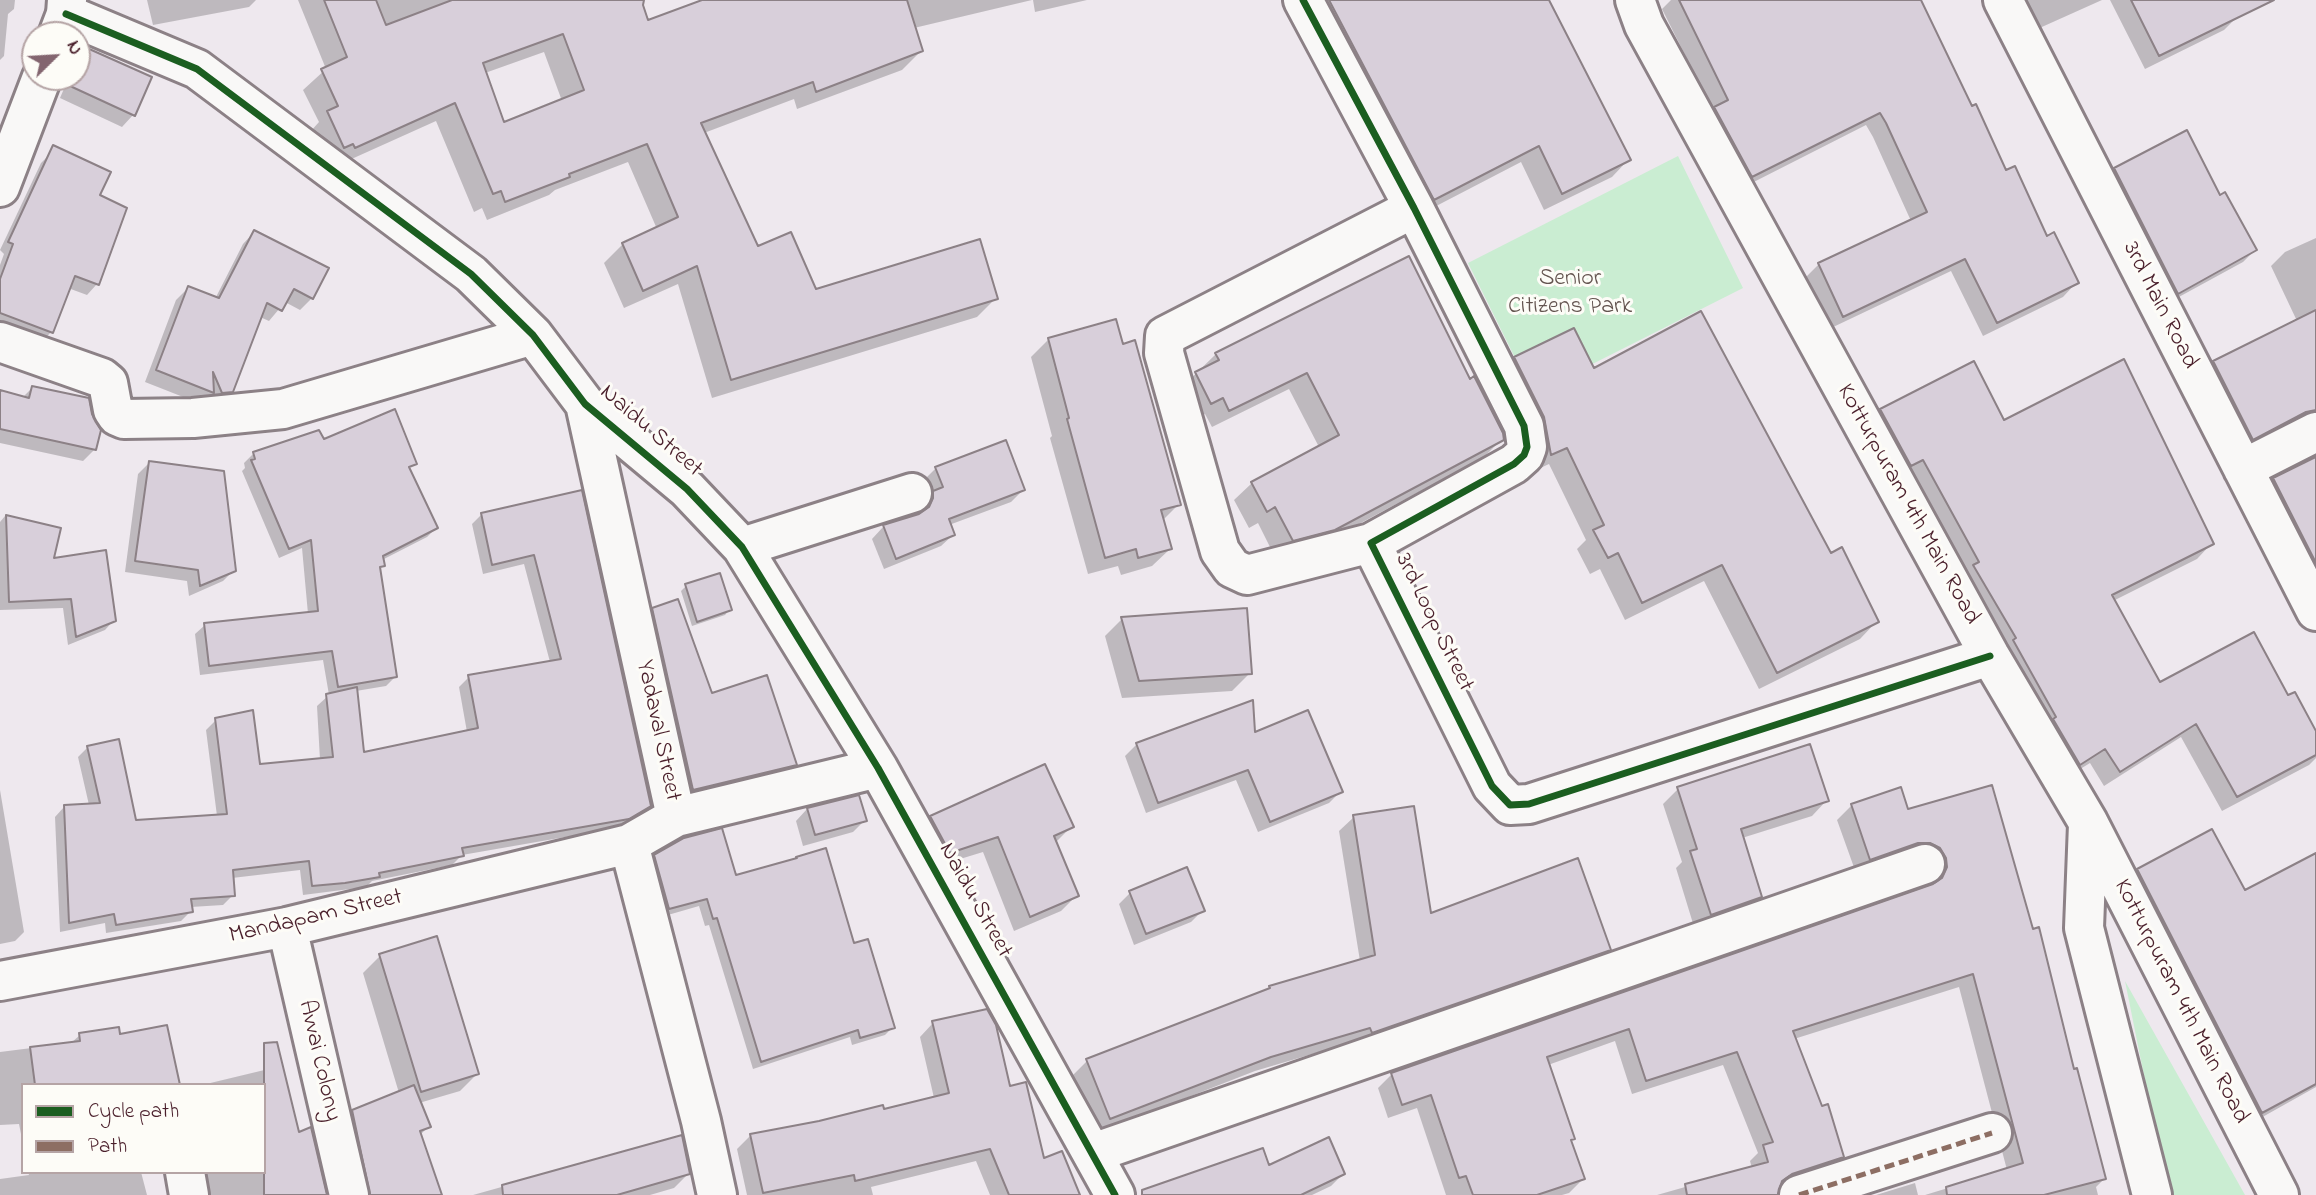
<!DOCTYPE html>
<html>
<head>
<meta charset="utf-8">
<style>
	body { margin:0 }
	#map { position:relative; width:2316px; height:1195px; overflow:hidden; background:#eee8ee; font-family:"Indie Flower",sans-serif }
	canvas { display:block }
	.legend { position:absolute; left:21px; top:1083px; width:245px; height:91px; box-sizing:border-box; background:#fdfcf7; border:2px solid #b5a4a5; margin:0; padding:9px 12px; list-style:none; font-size:21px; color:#4a1f2b }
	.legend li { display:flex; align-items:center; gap:14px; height:35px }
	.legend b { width:35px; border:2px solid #b5a4a5 }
	.north { position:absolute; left:21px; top:21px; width:70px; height:70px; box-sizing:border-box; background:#fdfcf7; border:2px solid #b5a4a5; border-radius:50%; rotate:66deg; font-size:19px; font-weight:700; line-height:28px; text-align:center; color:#4a1f2b }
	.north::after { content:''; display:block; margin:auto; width:24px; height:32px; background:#83656f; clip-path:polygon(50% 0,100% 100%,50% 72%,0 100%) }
</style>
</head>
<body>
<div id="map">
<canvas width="2316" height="1195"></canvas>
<ul class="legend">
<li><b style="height:9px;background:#1b5e20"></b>Cycle path</li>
<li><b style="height:9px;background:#8d6e63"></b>Path</li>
</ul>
<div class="north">N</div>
</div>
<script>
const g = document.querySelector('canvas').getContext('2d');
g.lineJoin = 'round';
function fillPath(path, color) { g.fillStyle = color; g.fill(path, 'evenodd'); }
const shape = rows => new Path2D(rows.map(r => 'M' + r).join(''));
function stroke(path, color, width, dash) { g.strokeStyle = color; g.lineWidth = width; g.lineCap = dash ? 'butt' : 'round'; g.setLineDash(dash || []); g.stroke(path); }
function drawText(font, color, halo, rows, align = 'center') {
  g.font = font + ' "Indie Flower",sans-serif'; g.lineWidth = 6; g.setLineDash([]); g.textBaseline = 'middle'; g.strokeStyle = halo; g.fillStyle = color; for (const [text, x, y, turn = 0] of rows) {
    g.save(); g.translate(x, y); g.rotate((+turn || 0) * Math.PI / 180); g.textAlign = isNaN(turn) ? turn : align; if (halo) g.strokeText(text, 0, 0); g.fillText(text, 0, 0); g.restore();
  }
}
const green = shape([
	[1678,156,1743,288,1533,394,1468,263],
	[2125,981,2245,1195,2168,1195]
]);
const shadow = shape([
	[0,0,15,0,14,9,8,14,4,56,0,60],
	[147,0,256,0,249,7,153,25],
	[298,0,639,0,647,22,707,0,1032,0,914,28,921,51,902,70,797,109,794,99,704,133,757,249,815,291,996,298,977,317,712,398,678,284,624,308,604,263,623,244,657,229,628,162,555,190,549,195,487,220,482,208,474,212,436,121,336,166,310,132,319,122,303,90,326,69],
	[544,52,562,101,503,124,485,73],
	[1033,0,1087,0,1035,12],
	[1321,0,1547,0,1629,159,1612,177,1544,210,1521,162,1417,216],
	[1671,0,1919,0,1971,109,2005,172,2076,283,2063,297,1983,336,1951,271,1829,329,1805,278,1819,264,1911,221,1873,137,1866,125,1738,190,1701,123,1713,111,1662,9],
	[2004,0,2102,0,2024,35],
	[2110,0,2230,0,2238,16,2224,30,2145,69],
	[88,50,133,115,122,127,60,98,69,77,77,77,77,60],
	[2187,133,2219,197,2255,250,2243,262,2166,304,2103,181,2115,170],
	[52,152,98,195,97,284,87,295,68,288,51,332,41,343,0,327,0,265,4,254,0,250,41,163],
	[254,232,312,298,300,310,285,302,269,321,260,317,231,391,219,403,210,404,207,397,201,404,145,382,176,300,188,288,215,299,243,244],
	[2316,238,2316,430,2239,452,2200,376,2214,363,2297,321,2271,266,2285,252],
	[1573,331,1593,370,1830,555,1877,621,1860,639,1759,689,1704,581,1625,620,1600,569,1590,574,1577,549,1586,540,1549,464,1534,471,1498,376,1515,359],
	[1049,339,1179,504,1162,521,1170,549,1152,566,1121,575,1118,566,1088,574,1050,438,1052,436,1031,357],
	[1216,354,1469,381,1502,439,1484,457,1316,547,1275,557,1258,523,1249,528,1234,500,1252,483,1319,447,1289,389,1212,427,1205,414,1193,420,1178,391],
	[32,388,95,449,83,461,0,443,0,392,22,398],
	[1881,410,2003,422,2212,543,2197,559,2113,601,2159,684,2288,697,2316,735,2316,758,2309,765,2222,811,2181,737,2104,786,2090,763,2064,779,1866,425],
	[323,442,415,463,408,470,436,528,427,537,382,560,383,566,378,570,395,677,386,686,356,691,363,754,467,732,459,687,469,677,550,662,524,564,483,574,472,524,482,514,580,492,649,805,639,816,617,828,462,855,452,865,372,881,366,887,303,895,300,870,232,878,233,895,223,905,191,907,191,911,181,921,106,933,105,923,60,932,55,817,64,807,89,805,78,757,88,747,135,822,217,816,206,730,216,720,259,766,320,760,317,706,329,695,323,660,200,675,195,634,205,625,308,614,302,548,279,558,242,471,245,468,244,463,254,453],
	[2316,458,2316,593,2260,494,2274,480],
	[149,463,234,570,223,581,189,596,187,581,125,572,138,474],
	[936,468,1023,490,1011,502,949,525,953,535,941,546,884,569,872,539,883,527,920,515,924,480],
	[5,516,59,530,52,560,114,620,105,630,68,645,63,608,0,610,0,522],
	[686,586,730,609,725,615,692,626,681,591],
	[653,610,711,695,795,765,785,774,683,799,644,620],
	[1122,619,1250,673,1232,691,1122,698,1105,636],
	[1254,735,1341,791,1329,803,1258,832,1236,780,1146,813,1125,756,1137,744],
	[1044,766,1072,826,1055,843,1076,896,1061,911,1014,931,983,852,934,867,916,833,931,818],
	[1991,787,2105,1178,2096,1187,2098,1195,1925,1195,2007,1170,1959,987,1794,1039,1842,1157,1828,1171,1777,1187,1776,1195,1657,1195,1752,1168,1750,1161,1758,1153,1723,1065,1632,1094,1615,1041,1548,1065,1573,1138,1570,1141,1583,1179,1569,1193,1562,1195,1446,1195,1417,1108,1388,1118,1378,1088,1392,1074,1931,887,1932,872,1856,873,1837,820,1851,806,1900,790,1907,811],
	[1678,789,1827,800,1812,816,1742,838,1760,897,1745,912,1695,930,1676,868,1682,862,1663,804],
	[0,790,24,932,15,941,0,944],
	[807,809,865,820,853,832,803,846,796,821],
	[1354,817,1430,915,1609,950,1594,964,1356,1041,1255,1071,1096,1133,1073,1075,1087,1061,1266,992,1270,988,1360,961,1339,831],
	[2212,831,2244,893,2316,855,2316,1087,2250,1124,2126,883,2138,871],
	[655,856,735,877,853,945,893,1027,885,1035,852,1045,850,1037,753,1069,709,925,705,926,699,906,661,917,647,864],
	[1130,893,1202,911,1191,922,1134,945,1119,904],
	[380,956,477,1074,460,1091,419,1103,429,1126,419,1136,440,1195,354,1195,338,1126,353,1112,399,1093,363,973],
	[933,1023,1008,1088,1043,1161,1078,1195,990,1195,976,1161,871,1187,873,1195,747,1195,737,1149,751,1135,882,1111,934,1098,920,1037],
	[80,1035,118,1036,178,1085,23,1085,23,1144,19,1124,0,1125,0,1052,71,1043],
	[281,1066,297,1135,325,1195,198,1195,192,1172,264,1172,264,1085,202,1085],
	[680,1137,688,1174,674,1188,650,1195,473,1195],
	[1268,1168,1343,1174,1331,1186,1312,1195,1140,1195],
	[28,1172,141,1172,147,1195,0,1195,0,1179,29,1175],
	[1915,1183,1918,1195,1876,1195]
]);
const building = shape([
	[324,0,376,0,386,25,452,0,644,0,643,5,648,20,702,0,907,0,923,51,816,92,813,82,701,123,758,246,791,232,816,289,980,239,998,299,731,380,697,266,643,291,622,243,678,217,647,144,569,174,570,177,505,202,501,191,493,194,455,103,355,148,353,144,344,148,327,111,338,106,321,69,347,57,324,0],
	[563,34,584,90,504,122,483,63,563,34],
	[1329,0,1549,0,1631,160,1562,194,1539,146,1434,200,1329,0],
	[1679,0,1921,0,1972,106,1976,104,2006,170,2015,166,2047,236,2054,232,2079,283,1997,323,1965,259,1843,317,1818,263,1927,212,1886,123,1880,113,1752,177,1714,107,1728,100,1679,0],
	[2131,0,2274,0,2159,56,2131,0],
	[87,48,152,77,135,116,70,86,74,77,77,77,77,71,87,48],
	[2187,130,2220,195,2225,192,2257,250,2178,294,2114,168,2187,130],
	[53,145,111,172,100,195,127,208,99,285,75,276,53,333,0,313,0,279,13,244,8,242,53,145],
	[254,230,329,268,313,299,294,289,282,311,267,303,233,392,222,393,213,372,214,393,156,370,188,286,219,298,254,230],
	[1409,256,1470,379,1474,376,1503,433,1504,440,1335,530,1293,541,1275,507,1267,512,1251,482,1339,435,1307,373,1229,411,1223,398,1211,404,1195,372,1219,360,1215,353,1409,256],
	[2316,310,2316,410,2306,412,2253,440,2213,361,2316,310],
	[1701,311,1831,553,1842,547,1879,622,1777,673,1722,565,1642,603,1618,553,1608,558,1593,530,1604,525,1567,448,1551,455,1544,417,1514,357,1574,328,1594,368,1701,311],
	[1116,319,1123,344,1135,340,1181,505,1161,510,1172,549,1138,558,1136,549,1105,558,1067,419,1069,418,1048,338,1116,319],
	[2124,359,2214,544,2112,595,2160,682,2254,632,2288,695,2295,692,2316,731,2316,755,2237,797,2196,724,2120,772,2105,749,2080,765,2053,719,2056,717,2013,640,2016,638,1973,565,1979,562,1923,460,1911,466,1880,409,1974,361,2004,420,2124,359],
	[32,386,89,398,92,414,101,430,96,450,0,429,0,390,29,398,32,386],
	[395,409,417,464,409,467,438,528,383,556,385,566,380,567,397,677,338,687,332,651,209,666,204,623,318,611,311,540,289,549,251,460,255,459,253,452,319,430,324,439,395,409],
	[1006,440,1025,490,949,519,955,535,896,559,883,525,919,514,929,507,933,498,933,491,943,487,935,467,1006,440],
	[2316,457,2316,563,2273,478,2316,457],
	[149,461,224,471,236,571,200,586,198,570,135,561,149,461],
	[582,490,651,806,629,819,462,848,464,856,379,873,380,877,345,883,312,886,309,861,233,870,235,896,191,899,193,912,116,925,114,914,69,923,64,805,100,803,87,746,119,739,136,820,227,814,215,718,253,710,260,764,333,757,326,694,357,687,364,752,478,728,468,675,561,659,534,555,492,565,481,513,582,490],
	[6,515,61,528,54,558,106,550,116,621,76,637,71,599,9,602,6,515],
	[720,573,732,610,697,622,685,584,720,573],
	[678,599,712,693,767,675,797,765,693,790,652,608,678,599],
	[1247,608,1252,674,1139,681,1121,617,1247,608],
	[1253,700,1255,732,1308,710,1343,792,1270,822,1248,770,1158,803,1136,743,1253,700],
	[1810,744,1829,801,1741,829,1762,897,1711,915,1690,851,1697,849,1677,787,1810,744],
	[1045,764,1074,827,1054,836,1079,896,1030,917,998,837,950,853,930,816,1045,764],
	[1992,785,2033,929,2039,927,2074,1069,2077,1068,2106,1179,2044,1195,1947,1195,1946,1187,2023,1163,1973,974,1793,1031,1822,1106,1828,1104,1844,1157,1792,1174,1782,1181,1778,1195,1687,1195,1685,1184,1768,1162,1763,1145,1773,1142,1737,1052,1646,1081,1629,1029,1547,1057,1575,1139,1571,1140,1585,1179,1537,1195,1473,1195,1466,1176,1459,1178,1431,1095,1402,1105,1391,1073,1933,884,1942,878,1947,867,1946,858,1940,848,1930,843,1918,843,1870,860,1851,804,1901,787,1908,809,1992,785],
	[859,795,867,821,815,835,807,808,859,795],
	[1414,806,1431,913,1578,858,1611,950,1372,1033,1370,1028,1271,1057,1110,1119,1086,1059,1270,988,1269,986,1375,955,1353,815,1414,806],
	[722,828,736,875,797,858,796,857,826,848,854,943,868,939,895,1028,860,1038,858,1030,761,1062,717,918,713,919,707,899,669,909,654,855,684,838,722,828],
	[2212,829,2245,890,2316,853,2316,1084,2262,1113,2137,869,2212,829],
	[1187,867,1205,911,1146,934,1129,891,1187,867],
	[437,936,479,1074,421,1092,379,954,437,936],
	[987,1009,996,1025,1010,1086,1026,1082,1044,1158,1062,1151,1080,1195,1009,1195,990,1149,855,1181,854,1175,763,1193,750,1134,819,1121,883,1105,884,1109,949,1093,932,1021,987,1009],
	[167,1025,180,1085,35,1085,30,1047,80,1041,79,1033,119,1027,120,1034,167,1025],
	[277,1042,299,1132,311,1127,327,1195,264,1195,264,1043,277,1042],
	[414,1085,431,1127,420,1131,442,1195,370,1195,352,1110,414,1085],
	[682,1135,690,1174,617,1195,503,1195,502,1185,682,1135],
	[1329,1137,1345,1174,1301,1195,1142,1195,1142,1190,1263,1148,1269,1165,1329,1137]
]);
const minor = shape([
	[1303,0,1414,208,1524,426,1527,447,1524,455,1514,464,1371,543,1492,786,1510,805,1529,804,1990,656],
	[1635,0,1644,25,1990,656,2088,822,2279,1195],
	[2003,0,2316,611],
	[66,14,197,69,471,274,533,335,585,404,687,489,742,547,878,768,1115,1195],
	[0,342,102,378,108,383,113,410,117,416,124,419,193,418,283,409,533,335],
	[585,404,676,817,629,844,701,1121,717,1195],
	[2243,469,2316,432],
	[1371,543,1247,575,1232,568,1220,551,1164,353,1165,336,1414,208],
	[742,547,912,493],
	[676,817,878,768],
	[2088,824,2084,928,2152,1195],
	[287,927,349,1195],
	[0,981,287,927,629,844],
	[1093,1153,1925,864],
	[185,1172,189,1195],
	[1799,1195,1992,1133]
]);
const tertiary = shape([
	[58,35,66,14,67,0],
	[0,187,42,77]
]);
const quiet = shape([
	[1799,1195,1992,1133]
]);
const cycleway = shape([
	[1303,0,1414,208,1524,426,1527,447,1524,455,1514,464,1371,543,1492,786,1510,805,1529,804,1990,656],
	[66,14,197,69,471,274,533,335,585,404,687,489,742,547,878,768,1115,1195]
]);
const parkNames = [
	["Senior",1570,280],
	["Citizens Park",1570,308]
];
const streetNames = [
	["3rd Main Road",2159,306,63],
	["Naidu Street",650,432,41],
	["Kotturpuram 4th Main Road",1907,505,61],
	["3rd Loop Street",1433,623,64],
	["Yadaval Street",657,731,78],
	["Naidu Street",974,901,61],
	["Mandapam Street",316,918,-13],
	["Kotturpuram 4th Main Road",2180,1002,63],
	["Avvai Colony",318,1061,77]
];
fillPath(green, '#caedd2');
fillPath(shadow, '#0003');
fillPath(building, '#d8cfda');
stroke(building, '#8c8186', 2);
stroke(minor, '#8c8186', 44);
stroke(tertiary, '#8c8186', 44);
stroke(minor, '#f9f8f7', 38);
stroke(tertiary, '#f9f8f7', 38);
stroke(quiet, '#8d6e63', 5, [10, 5]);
stroke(cycleway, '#1b5e20', 7);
drawText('24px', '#63544f', '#fdfcf7', parkNames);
drawText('24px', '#4a1f2b', '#fdfcf7', streetNames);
</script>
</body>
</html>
